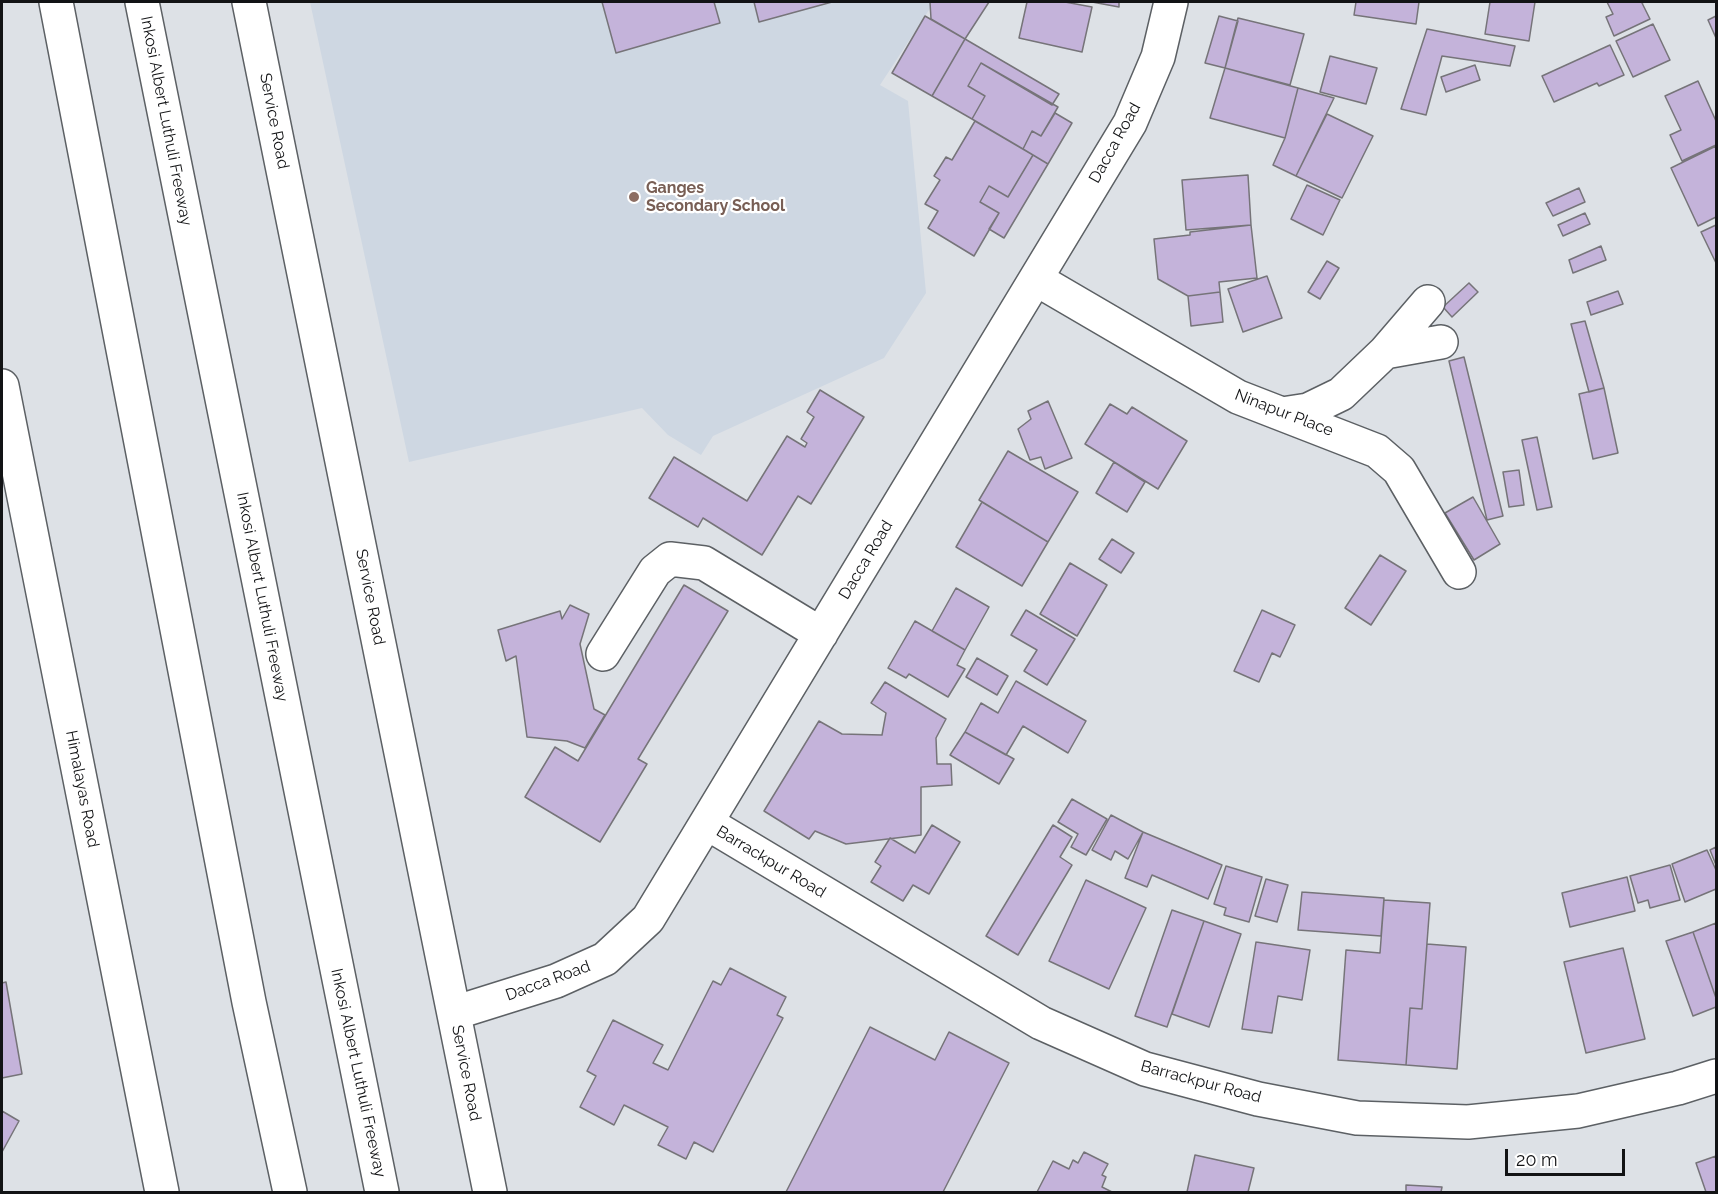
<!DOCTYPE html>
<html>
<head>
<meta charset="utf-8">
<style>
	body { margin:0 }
	#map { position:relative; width:1718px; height:1194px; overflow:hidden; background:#dde1e6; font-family:Raleway,sans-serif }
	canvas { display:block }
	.frame { position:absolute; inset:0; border:3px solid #121315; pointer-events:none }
	.scale { position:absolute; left:1505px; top:1149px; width:120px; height:27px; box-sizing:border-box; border:3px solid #121315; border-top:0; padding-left:8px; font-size:18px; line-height:21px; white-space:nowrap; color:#121315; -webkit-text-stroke:4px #fff; paint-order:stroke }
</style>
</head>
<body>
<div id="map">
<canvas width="1718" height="1194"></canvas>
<div class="frame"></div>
<div class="scale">20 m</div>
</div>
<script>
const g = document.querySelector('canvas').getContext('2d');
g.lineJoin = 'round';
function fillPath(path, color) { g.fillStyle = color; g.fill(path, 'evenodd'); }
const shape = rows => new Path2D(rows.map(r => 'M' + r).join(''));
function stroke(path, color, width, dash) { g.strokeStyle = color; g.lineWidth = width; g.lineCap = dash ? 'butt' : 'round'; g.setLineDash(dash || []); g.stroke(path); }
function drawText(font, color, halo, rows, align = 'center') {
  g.font = font + ' Raleway,sans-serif'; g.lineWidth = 4.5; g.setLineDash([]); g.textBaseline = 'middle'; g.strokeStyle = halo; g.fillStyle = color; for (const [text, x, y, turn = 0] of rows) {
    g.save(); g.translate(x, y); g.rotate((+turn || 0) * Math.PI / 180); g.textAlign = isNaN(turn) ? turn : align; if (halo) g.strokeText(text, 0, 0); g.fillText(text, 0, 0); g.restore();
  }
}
const built = shape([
	[310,2,930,2,931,7,880,85,908,101,926,293,884,358,713,436,701,455,668,435,642,408,409,462]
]);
const building = shape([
	[602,2,714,2,720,23,616,53,602,2],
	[754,2,832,2,759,22,754,2],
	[930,2,989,2,965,39,931,19,930,2],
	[1027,2,1065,2,1092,7,1082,52,1019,38,1027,2],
	[1092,2,1119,2,1119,7,1092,2],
	[1356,2,1419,2,1416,24,1354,15,1356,2],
	[1490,2,1535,2,1529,41,1485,34,1490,2],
	[1607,2,1644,2,1642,3,1650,19,1614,36,1606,17,1613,14,1607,2],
	[925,16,965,39,932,96,892,73,925,16],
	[1219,16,1238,21,1225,68,1205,63,1219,16],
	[1716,16,1716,38,1708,20,1716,16],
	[1238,18,1304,34,1290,85,1225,68,1238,18],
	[1653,24,1670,60,1633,77,1616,41,1653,24],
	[1427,29,1515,46,1510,66,1442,56,1426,115,1401,109,1427,29],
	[965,39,1059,94,1052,105,981,63,968,86,985,96,972,119,932,96,965,39],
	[1610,45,1624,75,1599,86,1597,83,1554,102,1542,76,1610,45],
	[1330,56,1377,68,1366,104,1320,92,1330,56],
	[981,63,1058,107,1041,136,1032,131,1023,149,972,119,985,96,968,86,981,63],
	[1475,65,1480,80,1446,92,1441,77,1475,65],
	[1225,68,1298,88,1285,138,1210,118,1225,68],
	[1698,81,1716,121,1716,145,1682,161,1670,135,1681,130,1665,96,1698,81],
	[1298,88,1334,98,1296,176,1273,165,1285,138,1298,88],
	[1055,113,1072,123,1048,164,1023,149,1032,131,1041,136,1055,113],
	[1327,114,1373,136,1342,198,1296,176,1327,114],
	[975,121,1033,155,1008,197,989,186,980,202,999,213,974,256,928,228,938,211,925,204,940,180,934,176,946,157,952,160,975,121],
	[1716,146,1716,217,1698,226,1671,168,1716,146],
	[1033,155,1048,164,1004,238,989,229,999,213,980,202,989,186,1008,197,1033,155],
	[1248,175,1251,225,1186,230,1182,180,1248,175],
	[1307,185,1340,200,1323,235,1291,219,1307,185],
	[1579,188,1585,202,1553,216,1546,203,1579,188],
	[1585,213,1590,224,1563,236,1558,225,1585,213],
	[1251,225,1257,278,1219,282,1220,292,1188,296,1158,279,1154,239,1190,235,1190,232,1251,225],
	[1716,225,1716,263,1701,232,1716,225],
	[1601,246,1606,260,1573,273,1569,260,1601,246],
	[1327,261,1339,268,1320,299,1308,292,1327,261],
	[1267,276,1282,318,1243,332,1228,289,1267,276],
	[1469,283,1478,292,1452,317,1443,307,1469,283],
	[1618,291,1623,304,1591,315,1587,302,1618,291],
	[1220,292,1223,322,1191,326,1188,296,1220,292],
	[1585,321,1604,388,1589,392,1571,324,1585,321],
	[1464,357,1503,516,1487,520,1449,361,1464,357],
	[1604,388,1618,453,1593,459,1579,394,1604,388],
	[820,390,864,417,811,504,798,496,762,555,703,518,698,527,649,498,674,457,747,501,787,436,805,447,807,443,801,439,814,417,807,412,820,390],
	[1048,401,1072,458,1045,469,1041,457,1030,460,1018,429,1031,419,1028,411,1048,401],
	[1110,404,1127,414,1132,407,1187,441,1158,489,1085,444,1110,404],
	[1537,437,1552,507,1537,510,1522,440,1537,437],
	[1008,451,1078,492,1048,542,979,500,1008,451],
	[1114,462,1145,482,1127,512,1096,493,1114,462],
	[1519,470,1524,505,1509,507,1503,472,1519,470],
	[1473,497,1500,544,1474,560,1445,513,1473,497],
	[982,502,1048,542,1022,586,956,547,982,502],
	[1112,539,1134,553,1121,573,1099,559,1112,539],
	[1380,555,1406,571,1371,625,1345,608,1380,555],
	[1070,563,1107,585,1077,636,1040,614,1070,563],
	[684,585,728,611,638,759,647,764,600,842,525,797,555,747,578,761,684,585],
	[956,588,989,607,965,650,932,631,956,588],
	[570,605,589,614,580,644,594,709,605,715,585,748,567,741,527,737,516,656,506,661,498,630,560,611,562,619,570,605],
	[1026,610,1075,639,1047,685,1024,671,1037,650,1011,635,1026,610],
	[1262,610,1295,625,1280,657,1272,653,1259,682,1234,671,1262,610],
	[915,621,965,650,957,665,965,669,948,697,909,674,906,678,888,668,915,621],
	[977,658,1008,676,997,695,966,677,977,658],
	[1016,681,1086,721,1068,753,1023,726,1006,755,965,732,981,703,998,713,1016,681],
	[885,682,946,719,936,738,937,764,951,764,952,785,921,787,921,835,846,844,815,831,809,839,764,811,819,721,842,734,882,735,886,713,871,703,885,682],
	[965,732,1014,759,999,784,950,755,965,732],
	[1072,799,1107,819,1086,855,1071,847,1078,834,1058,822,1072,799],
	[1111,815,1143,832,1128,859,1115,851,1111,860,1092,850,1111,815],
	[932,825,960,842,929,894,913,885,903,901,871,882,881,866,875,862,890,838,915,853,932,825],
	[1053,825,1072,837,1060,857,1072,865,1018,955,986,936,1053,825],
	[1143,832,1222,865,1208,899,1152,875,1147,887,1125,878,1143,832],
	[1716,847,1716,865,1710,850,1716,847],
	[1707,850,1716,870,1716,889,1685,902,1672,864,1707,850],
	[1670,865,1680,900,1650,908,1648,900,1638,903,1630,876,1670,865],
	[1226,866,1262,877,1249,922,1224,915,1226,908,1214,904,1226,866],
	[1627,877,1635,911,1570,927,1562,893,1627,877],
	[1266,879,1288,885,1277,922,1255,916,1266,879],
	[1086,880,1146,908,1109,989,1049,961,1086,880],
	[1302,892,1384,898,1381,936,1298,930,1302,892],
	[1384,900,1430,903,1422,1009,1410,1008,1406,1065,1338,1060,1346,950,1380,953,1384,900],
	[1172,910,1204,921,1167,1027,1135,1016,1172,910],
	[1204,921,1241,934,1209,1027,1172,1014,1204,921],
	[1716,923,1716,998,1693,932,1716,923],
	[1693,932,1716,998,1716,1007,1693,1016,1666,941,1693,932],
	[1256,942,1310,950,1302,1000,1278,996,1272,1033,1242,1029,1256,942],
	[1427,944,1466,947,1457,1069,1406,1065,1410,1008,1422,1009,1427,944],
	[1623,948,1645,1039,1586,1053,1564,962,1623,948],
	[730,968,786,997,777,1015,783,1018,713,1152,694,1142,686,1159,658,1145,668,1127,624,1105,614,1125,580,1107,596,1076,587,1071,613,1020,663,1045,653,1063,668,1070,713,981,721,985,730,968],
	[6,982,22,1074,2,1078,2,983,6,982],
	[870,1027,935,1060,949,1032,1009,1063,943,1192,786,1192,870,1027],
	[2,1111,19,1121,2,1152,2,1111],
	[1084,1152,1108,1164,1102,1175,1106,1177,1102,1187,1112,1192,1037,1192,1053,1161,1069,1169,1073,1160,1078,1163,1084,1152],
	[1195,1155,1254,1168,1248,1192,1187,1192,1195,1155],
	[1716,1156,1716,1192,1706,1192,1696,1163,1716,1156],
	[1406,1185,1442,1187,1441,1192,1406,1192,1406,1185]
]);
const minor = shape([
	[249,2,490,1192],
	[1036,279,1238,397,1377,451,1399,470,1459,572],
	[1385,352,1441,342],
	[2,386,162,1192],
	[1282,414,1308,410,1341,394,1385,352,1428,302],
	[603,654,655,571,670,559,704,563,821,634],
	[707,823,1041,1023,1145,1069,1258,1099,1357,1118,1468,1122,1578,1111,1678,1088,1716,1076],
	[454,1013,556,981,605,959,648,919,1130,123,1158,57,1171,2]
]);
const highway = shape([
	[56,2,249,1002,290,1192],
	[142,2,382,1192]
]);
const markers = [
	[634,197,6,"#8d6e63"]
];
const streetNames = [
	["Inkosi Albert Luthuli Freeway",166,121,79],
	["Service Road",274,121,79],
	["Dacca Road",1115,143,-61],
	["Ninapur Place",1284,413,21],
	["Dacca Road",866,560,-59],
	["Inkosi Albert Luthuli Freeway",262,597,79],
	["Service Road",370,597,79],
	["Himalayas Road",82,789,79],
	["Barrackpur Road",771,862,31],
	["Dacca Road",548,981,-20],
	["Inkosi Albert Luthuli Freeway",358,1073,78],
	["Service Road",466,1073,79],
	["Barrackpur Road",1201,1082,15]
];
const educationNames = [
	["Ganges",646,188],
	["Secondary School",646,206]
];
fillPath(built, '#ced7e2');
fillPath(building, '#c4b3da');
stroke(building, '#767479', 1.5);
stroke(minor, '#5c6064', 36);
stroke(highway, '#5c6064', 36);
stroke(minor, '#fff', 33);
stroke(highway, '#fff', 33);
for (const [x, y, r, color] of markers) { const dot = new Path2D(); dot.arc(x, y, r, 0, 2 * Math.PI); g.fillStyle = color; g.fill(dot); stroke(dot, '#fff', 2); }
drawText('16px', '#121315', '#fff', streetNames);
drawText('bold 16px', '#785e54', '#fff', educationNames, 'left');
</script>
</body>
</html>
